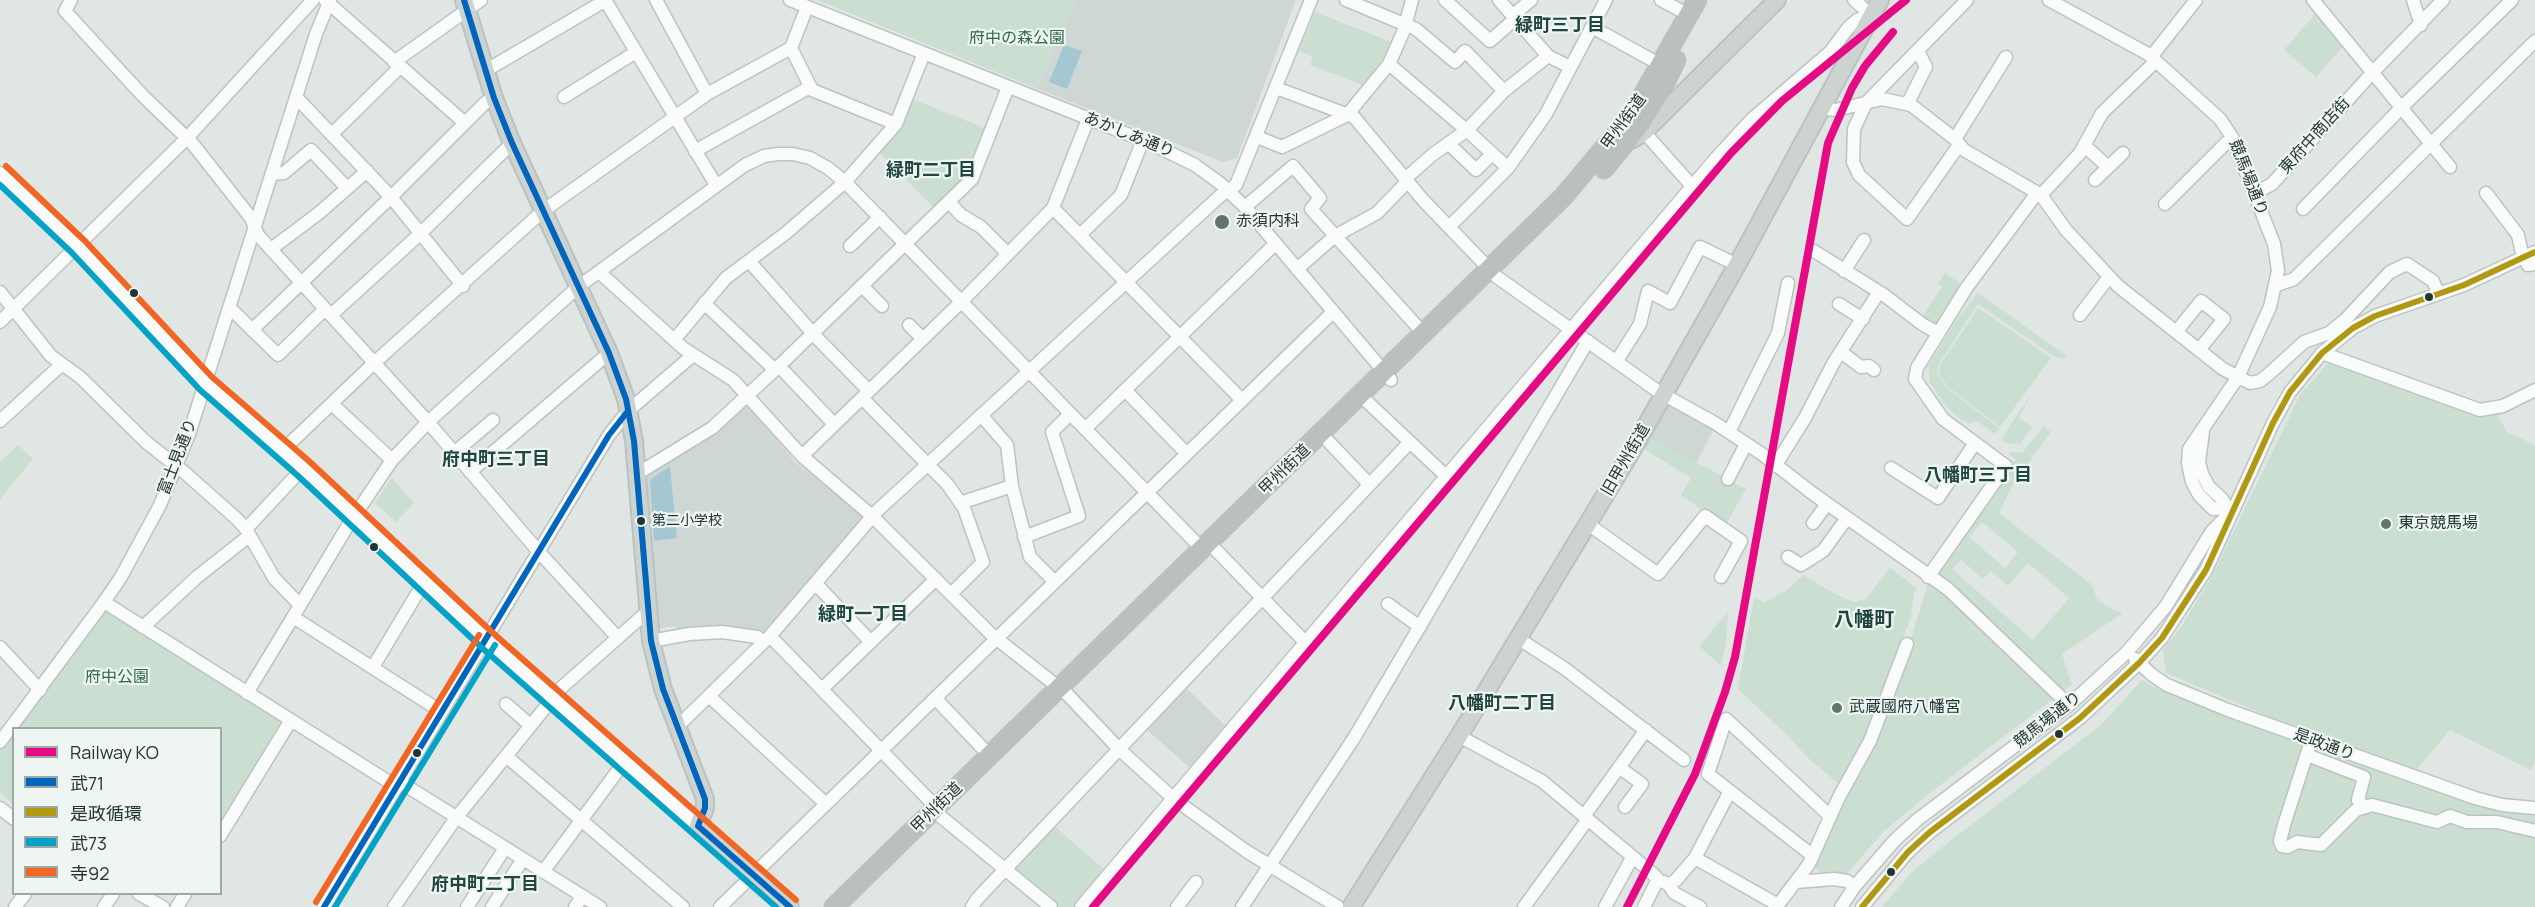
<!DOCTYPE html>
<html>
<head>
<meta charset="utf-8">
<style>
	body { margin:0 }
	#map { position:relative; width:2535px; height:907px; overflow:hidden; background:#e0e6e4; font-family:Manrope,"Noto Sans JP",sans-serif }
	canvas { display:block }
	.legend { position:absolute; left:12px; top:727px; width:210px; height:168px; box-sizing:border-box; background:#eef5f2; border:2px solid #9ca9a5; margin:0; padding:8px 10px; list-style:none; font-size:18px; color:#213632 }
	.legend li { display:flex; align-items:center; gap:12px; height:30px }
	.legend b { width:30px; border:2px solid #9ca9a5 }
</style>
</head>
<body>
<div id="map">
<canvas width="2535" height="907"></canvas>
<ul class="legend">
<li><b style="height:8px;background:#e50b84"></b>Railway KO</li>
<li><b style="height:8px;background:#0065bd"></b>武71</li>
<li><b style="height:8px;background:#b19812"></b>是政循環</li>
<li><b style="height:8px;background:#02a3c6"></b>武73</li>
<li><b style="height:8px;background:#f26522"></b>寺92</li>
</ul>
</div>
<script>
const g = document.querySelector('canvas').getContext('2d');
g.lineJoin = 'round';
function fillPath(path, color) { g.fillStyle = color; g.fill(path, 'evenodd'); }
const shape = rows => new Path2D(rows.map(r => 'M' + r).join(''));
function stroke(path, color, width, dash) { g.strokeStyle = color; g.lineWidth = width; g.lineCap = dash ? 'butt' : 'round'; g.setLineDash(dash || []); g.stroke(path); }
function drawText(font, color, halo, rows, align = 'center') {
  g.font = font + ' Manrope,"Noto Sans JP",sans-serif'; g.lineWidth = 4.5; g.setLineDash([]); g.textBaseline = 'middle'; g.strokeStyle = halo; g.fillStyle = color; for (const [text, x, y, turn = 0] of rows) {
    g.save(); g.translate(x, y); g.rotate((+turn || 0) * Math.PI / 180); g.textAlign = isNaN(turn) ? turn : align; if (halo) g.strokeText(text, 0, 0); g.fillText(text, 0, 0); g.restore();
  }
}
const built = shape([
	[1075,0,1296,0,1237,158,1223,162,1038,89],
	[1668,403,1713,430,1696,464,1649,437],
	[746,405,750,406,795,462,845,500,862,516,861,520,765,633,722,628,681,631,674,626,657,629,645,475,713,434],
	[1184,686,1228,728,1192,770,1145,728]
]);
const green = shape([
	[817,0,1075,0,1038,89],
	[1315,12,1394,43,1387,60,1365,86,1310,65,1313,57,1299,51],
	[2316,13,2318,13,2344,45,2316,77,2284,50],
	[910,98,987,129,968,177,935,209,880,153,880,149],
	[1945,273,1965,287,1938,325,1934,327,1921,318,1942,287,1938,284],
	[1978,293,2067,356,2064,359,2054,356,1978,304,1938,365,1937,373,1946,387,2000,429,1995,434,1977,421,1968,423,1961,420,1945,405,1930,383,1928,366,1960,315],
	[1978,308,2051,358,2000,427,1948,387,1939,374,1940,365],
	[2328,363,2458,410,2479,414,2496,412,2507,432,2535,445,2535,763,2531,770,2450,730,2417,769,2327,741,2166,673,2163,650,2181,627,2212,576,2300,395],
	[2031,395,2019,418,2032,427,2020,444,2005,443,2002,440,2010,425],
	[2044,426,2051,432,2013,484,1999,513,2092,585,2097,599,2113,610,2123,613,2062,654,2072,685,2061,692,1936,574,2016,459,2009,454,2010,452,2022,453],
	[1982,522,2018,552,2005,568,1969,537],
	[1961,560,1983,579,1991,571,2008,586,2028,563,2069,598,2033,640,1952,569],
	[1649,437,1746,489,1725,526,1681,495,1691,478,1643,448],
	[18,445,33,459,0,499,0,462],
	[392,478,414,503,396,522,375,503],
	[1890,568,1917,588,1914,594,1911,616,1902,642,1867,739,1840,785,1809,759,1787,735,1738,689,1754,598,1764,602,1786,591,1803,575,1837,595,1854,602,1866,599],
	[1929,581,1949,592,2058,695,1931,792,1883,832,1845,876,1825,874,1817,870,1814,864,1889,708],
	[109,610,283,719,284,723,221,827,220,728,16,728,103,611],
	[1728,612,1726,641,1721,666,1699,646],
	[2142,680,2160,690,2381,771,2500,811,2535,814,2535,907,1882,907,1911,873,1936,852,2102,724],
	[13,731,13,804,0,793,0,749],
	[1053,825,1106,871,1076,907,1059,907,1014,871,1014,866]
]);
const water = shape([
	[1064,45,1082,51,1067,89,1049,82],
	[670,466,677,538,654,541,650,480]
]);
const stream = shape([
	[13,778,14,780]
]);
const minor = shape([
	[71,0,65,11,143,96,192,143,251,218,258,235,428,422,539,552,618,638],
	[325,0,465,123],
	[605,0,716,185],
	[656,0,707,94],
	[790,0,1150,143,1195,165,1221,184,1245,207,1391,380],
	[1346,0,1416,29,1455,62,1465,51,1504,91],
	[1445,0,1490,41,1515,19],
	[1499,0,1548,56,1570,67],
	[1661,0,1689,15],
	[2049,0,2148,54,2220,119,2232,137,2274,244,2278,271,2270,307,2238,377,2189,449,2188,463,2192,482,2199,495,2213,509,2227,508,2232,511],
	[2313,0,2450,167],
	[2413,0,2421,25],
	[1512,16,1531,0],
	[1592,27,1661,65],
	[791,48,812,90,896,124],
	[2151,57,2196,0],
	[394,62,481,0],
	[1389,64,1471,134,1508,168],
	[485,71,606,0],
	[1276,88,1354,117,1423,200,1497,277,1659,392,1715,423,1762,454,1812,493,1948,589,2069,705],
	[296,97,391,197,463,286],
	[564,97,636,52],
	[1908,103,1926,67,1918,51],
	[1821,108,1836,110,1882,99,1911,105,1955,139,1964,150,2041,195,2066,230,2118,286,2223,369,2250,383,2260,381,2270,373,2304,342,2329,333,2345,320,2390,272,2407,264,2433,281,2438,293],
	[1644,132,1692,186],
	[332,134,400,67],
	[1257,137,1282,147,1347,115,1389,64,1404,30,1412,0],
	[1955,139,2006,57],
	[1449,144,1476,170,1492,154],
	[1959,145,1907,219,1859,175,1853,162,1854,129,1866,103,1967,0],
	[2085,146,2108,167],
	[695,151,810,87],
	[0,173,78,247,206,383,303,468,487,640,698,826],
	[272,174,284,173,311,150,347,188],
	[1406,178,1432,155,1467,130,1504,91,1548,56],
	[2095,180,2123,153],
	[2486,193,2518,235,2521,249,2528,265,2535,264],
	[2254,194,2272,184,2372,73,2443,0],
	[2041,195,2080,153,2102,113,2156,61],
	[949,202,961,215,981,227,1008,254],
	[2165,204,2232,137],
	[1245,207,1293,166,1320,198,1311,209,1424,334],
	[1053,208,1242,400],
	[2303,209,2401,108,2512,0],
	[1449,227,1508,168,1546,114,1606,0],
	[1081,234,1121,195,1143,140],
	[850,246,880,217],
	[271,249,319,213,367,171],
	[1814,251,1884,295,1922,324,1938,333],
	[749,261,817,338,869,391],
	[1297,269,1335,236,1377,213,1408,181],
	[1844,271,1864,240],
	[599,272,683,348,733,380,802,456,872,516,992,635,1067,694,1119,749,1174,799,1246,851,1338,907],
	[2277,285,2294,279,2535,41],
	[862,286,882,306],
	[0,292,51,356,80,377,146,442,184,472,237,519,246,529,274,578,300,605],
	[704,303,775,370],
	[1839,304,1863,319],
	[230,308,278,355,325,309],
	[331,315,421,233,512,143],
	[2080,315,2109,277],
	[0,322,187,138,313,0],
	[909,325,923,339],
	[252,330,391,197,486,102,494,98],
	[2176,332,2201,301,2224,319,2199,350],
	[674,340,726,278,786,233,845,182,896,124,924,53],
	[1841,352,1861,367,1869,366,1874,370],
	[2322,353,2480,410,2503,406,2535,390],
	[1616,362,1640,324,1648,291,1670,303,1700,247,1737,265],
	[779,366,834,424],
	[1125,390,1187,454],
	[1361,396,1446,476],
	[862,398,948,485,964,508,983,562,951,594],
	[332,404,392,460],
	[981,415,1007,445,1012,486,1030,557,1055,582],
	[0,421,62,364],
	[1085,429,1275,244],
	[2203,431,2199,462,2202,474,2209,487,2222,499,2227,508],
	[1729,432,1778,333,1788,283],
	[1328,441,1369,484],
	[283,450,374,363,543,211,707,94,791,48,807,7],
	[454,453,493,420],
	[802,456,962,301,1053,208,1088,119],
	[1775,466,1805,418,1834,362,1879,292],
	[1891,468,1938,498,1975,443],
	[470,472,609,353],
	[637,474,712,428,779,366,972,179,1008,87],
	[1728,479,1746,444],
	[960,503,1012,486],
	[1813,523,1827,504],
	[1588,524,1658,574,1705,516,1741,541,1721,577],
	[246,529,303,468],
	[1024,537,1079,516,1052,432,1070,414],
	[1210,544,1305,642],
	[1788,557,1801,565,1823,551,1847,518],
	[1928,577,2006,466,1943,419,1915,379,1917,368,1967,287,2037,193],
	[815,583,871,642],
	[104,602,397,787],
	[1388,604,1420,627],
	[293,617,347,527,392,460,428,422,578,287,745,165,764,156,778,154,793,154,810,158,828,168,845,182,1203,550],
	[143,627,197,577,249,536],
	[770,636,937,808],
	[1519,639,1564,668,1684,760],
	[651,641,689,634,722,632,757,637,764,642],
	[0,647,40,690],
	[2135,659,2152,675,2167,685,2228,710,2475,798,2502,805,2535,808],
	[373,667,424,582],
	[822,689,936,579],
	[247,693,293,617,442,712],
	[709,696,826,804],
	[935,698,990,756],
	[506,704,530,725],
	[677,727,770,636,877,511,1221,195,1236,185,1311,0],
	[1459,736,1542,781,1652,873,1658,879,1644,907],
	[2311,741,2284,825,2280,841,2282,846,2288,847,2297,842,2321,845,2356,810,2372,805,2437,822,2450,816,2467,822,2497,822,2535,831],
	[0,742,104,602,121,577,160,505,189,434,316,34,330,0],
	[2307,755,2364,777,2358,800,2364,807],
	[506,756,683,907],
	[1619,767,1642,784,1625,807],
	[400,782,600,907],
	[0,808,14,819],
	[934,811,1051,907],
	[1584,816,1646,730],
	[220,836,291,720],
	[1813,856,1708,774,1726,719,1830,816],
	[1695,858,1778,905,1809,864,1839,797,1870,741,1907,644],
	[543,872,625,761],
	[1664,882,1669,885,1674,893,1700,907],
	[1796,882,1834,879,1847,881,1855,886],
	[1669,885,1676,880,1695,858,1730,791],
	[139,894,163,907],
	[15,907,25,894],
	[104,907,113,894],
	[177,907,185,894],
	[324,907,609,435,628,411,693,355],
	[394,907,456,818,561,688,647,612],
	[467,907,505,848],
	[492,907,523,859],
	[575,907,583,896],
	[720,907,1333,312],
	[972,907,977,899,1410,442],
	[1081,907,1717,157,1752,119,1830,52,1848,28,1857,20,1871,15,1854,0],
	[1177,907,1196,882],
	[1242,907,1354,738,1588,341],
	[1524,907,1588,819],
	[1605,907,1632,858],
	[1841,907,1855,886,1895,840,1917,820,2069,705,2127,652,2166,606,2212,531,2229,514],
	[1862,907,1908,852,1930,832,2080,718,2139,663,2162,638,2206,570,2273,423,2290,392,2322,353,2353,328,2375,316,2464,285,2535,252]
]);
const major = shape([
	[464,0,494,98,512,143,609,353,626,399,634,441,651,641,663,689,705,799,705,808,698,826,790,907],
	[1633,139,1644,132,1777,0],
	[1351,907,1459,736,1630,454,1737,265,1880,0]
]);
const highway = shape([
	[1604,169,1642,122,1666,81,1676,60],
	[834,907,1563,197,1631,116,1697,0]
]);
const bus1 = shape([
	[464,0,494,98,512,143,609,353,626,399,634,441,651,641,663,689,705,799,705,808,698,826,790,907],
	[324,907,609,435,628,411]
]);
const bus2 = shape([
	[1862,907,1908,852,1930,832,2080,718,2139,663,2162,638,2206,570,2273,423,2290,392,2322,353,2353,328,2375,316,2464,285,2535,252]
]);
const bus3 = shape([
	[0,185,72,253,200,390,297,475,481,647,776,907],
	[335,907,495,645]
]);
const bus4 = shape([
	[6,166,85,241,212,377,309,461,493,633,796,900],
	[316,902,479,635]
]);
const rail1 = shape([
	[1093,907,1731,153,1782,101,1906,0],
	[1627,907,1695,774,1725,692,1735,657,1828,143,1852,88,1865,66,1893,32]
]);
const markers = [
	[1222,222,8,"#647470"],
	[134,293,5,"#213632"],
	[2429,297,5,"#213632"],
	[641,521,5,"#213632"],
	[2386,524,6,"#647470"],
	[374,547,5,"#213632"],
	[1837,708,6,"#647470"],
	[2059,734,5,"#213632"],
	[417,753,5,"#213632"],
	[1891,872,5,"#213632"]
];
const busNames = [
	["第二小学校",652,521]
];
const parkNames = [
	["府中の森公園",1017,39],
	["府中公園",117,678]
];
const streetNames = [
	["甲州街道",1624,122,-54],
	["あかしあ通り",1129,135,22],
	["東府中商店街",2315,136,-48],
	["競馬場通り",2248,178,69],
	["富士見通り",178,457,-69],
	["旧甲州街道",1626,460,-60],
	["甲州街道",1285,470,-44],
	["競馬場通り",2048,720,-38],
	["是政通り",2324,745,20],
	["甲州街道",937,808,-44]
];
const poiNames = [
	["赤須内科",1236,222],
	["東京競馬場",2398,524],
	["武蔵國府八幡宮",1849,708]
];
const neighbourhoodNames = [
	["緑町三丁目",1560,26],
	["緑町二丁目",931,171],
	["府中町三丁目",496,460],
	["八幡町三丁目",1978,476],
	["緑町一丁目",863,615],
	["八幡町二丁目",1502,704],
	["府中町二丁目",485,885]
];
const quarterNames = [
	["八幡町",1864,620]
];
fillPath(built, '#cfd7d4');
fillPath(green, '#cbded2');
fillPath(water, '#a4c7d1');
stroke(stream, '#a4c7d1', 3);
stroke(minor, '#bdc3c1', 15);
stroke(major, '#bbc3c1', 20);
stroke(highway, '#bbc3c1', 21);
stroke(minor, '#fafbfb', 12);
stroke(major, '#ccd3d1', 16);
stroke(highway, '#b9c0bf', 18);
stroke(bus1, '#0065bd', 6);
stroke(bus2, '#b19812', 6);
stroke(bus3, '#02a3c6', 6);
stroke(bus4, '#f26522', 6);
stroke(rail1, '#e50b84', 8);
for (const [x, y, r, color] of markers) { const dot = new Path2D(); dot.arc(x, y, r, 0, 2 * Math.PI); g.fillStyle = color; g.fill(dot); stroke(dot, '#eef5f2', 2); }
drawText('14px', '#213632', '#eef5f2', busNames, 'left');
drawText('16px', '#30694a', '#eef5f2', parkNames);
drawText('16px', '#213632', '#eef5f2', streetNames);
drawText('16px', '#213632', '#eef5f2', poiNames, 'left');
drawText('bold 18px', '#204640', '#eef5f2', neighbourhoodNames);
drawText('bold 20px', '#204640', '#eef5f2', quarterNames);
</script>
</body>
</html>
